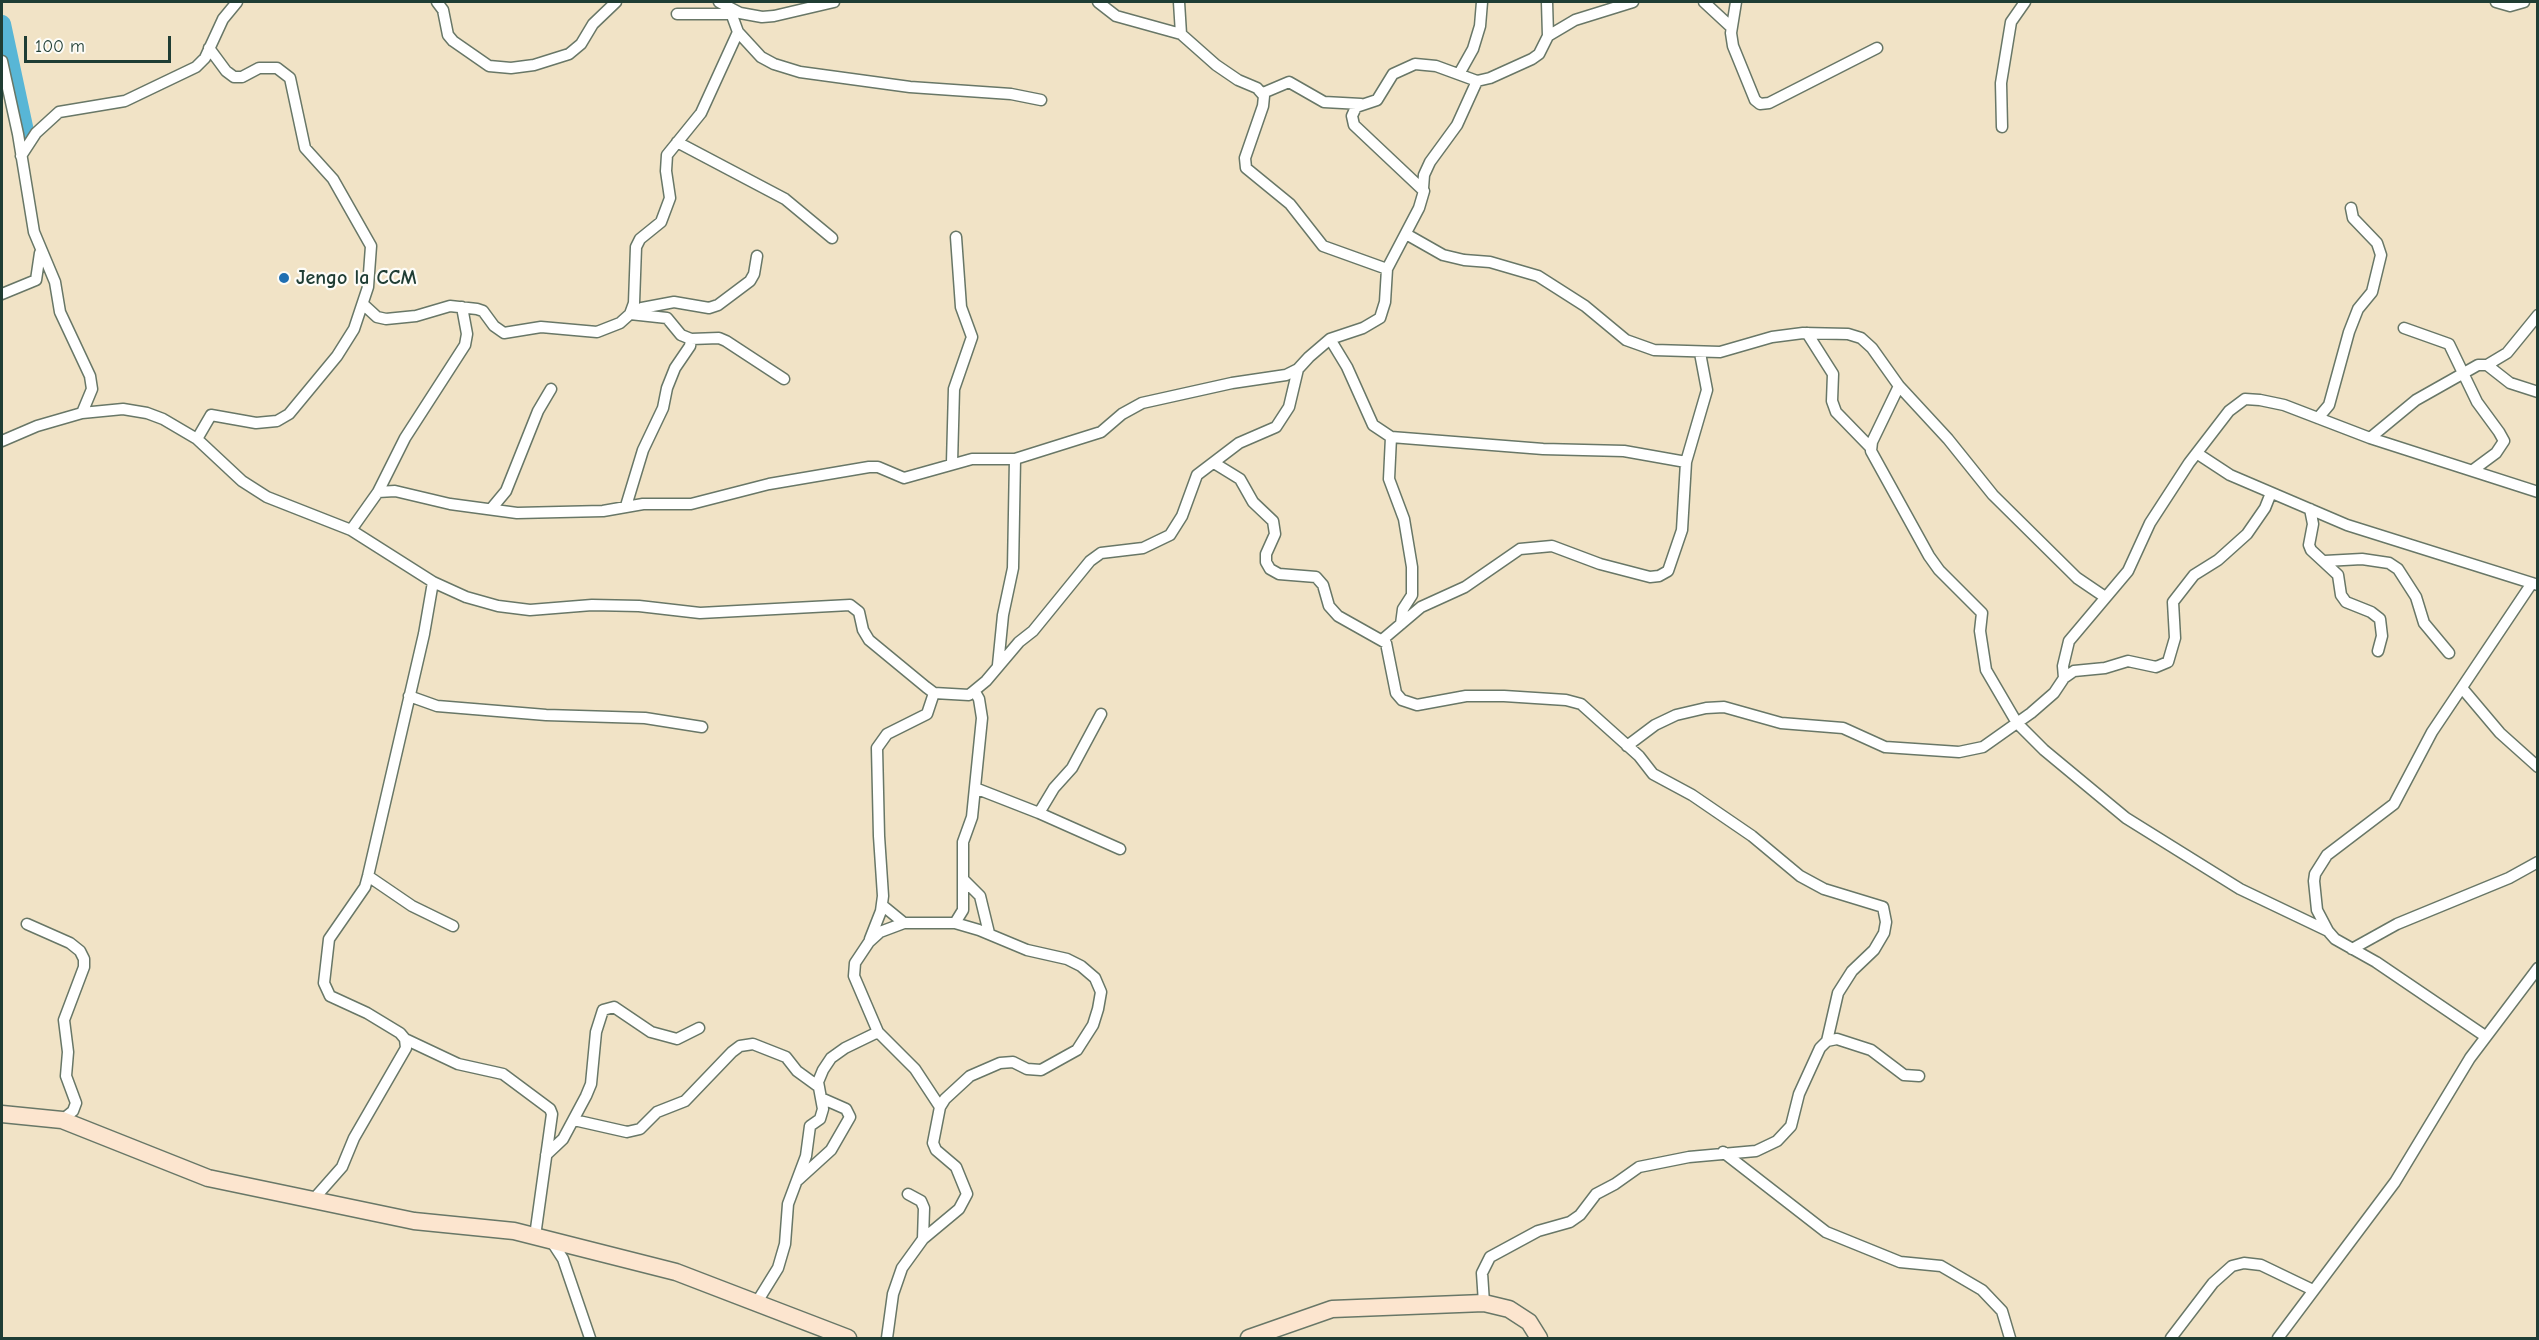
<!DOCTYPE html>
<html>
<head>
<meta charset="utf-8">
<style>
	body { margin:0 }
	#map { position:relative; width:2539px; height:1340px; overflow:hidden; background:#f1e3c6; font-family:"Comic Neue",sans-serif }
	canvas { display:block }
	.frame { position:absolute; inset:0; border:3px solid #1f3d34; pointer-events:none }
	.scale { position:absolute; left:24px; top:36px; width:147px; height:27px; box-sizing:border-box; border:3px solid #1f3d34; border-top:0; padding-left:8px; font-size:18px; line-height:21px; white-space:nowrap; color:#1f3d34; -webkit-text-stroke:4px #fdfcf7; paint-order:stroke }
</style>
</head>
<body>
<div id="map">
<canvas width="2539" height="1340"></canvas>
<div class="frame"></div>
<div class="scale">100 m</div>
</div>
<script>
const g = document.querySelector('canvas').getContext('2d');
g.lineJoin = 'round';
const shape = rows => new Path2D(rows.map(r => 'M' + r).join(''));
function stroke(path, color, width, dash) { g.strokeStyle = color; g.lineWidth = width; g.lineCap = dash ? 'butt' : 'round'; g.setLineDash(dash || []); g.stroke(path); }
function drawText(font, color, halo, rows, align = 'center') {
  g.font = font + ' "Comic Neue",sans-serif'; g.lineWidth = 4.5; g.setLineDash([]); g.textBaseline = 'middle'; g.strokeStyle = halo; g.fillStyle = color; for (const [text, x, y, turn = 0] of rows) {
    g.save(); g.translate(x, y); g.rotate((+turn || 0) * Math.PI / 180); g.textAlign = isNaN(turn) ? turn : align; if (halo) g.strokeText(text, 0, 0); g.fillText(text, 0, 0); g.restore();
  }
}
const river = shape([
	[2,24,26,136]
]);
const street = shape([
	[437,2,443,10,448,35,453,41,489,66,511,68,534,65,569,54,581,44,593,24,616,2],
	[719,2,740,13,762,17,774,16,834,2],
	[1098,2,1116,16,1181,34],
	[1179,2,1181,34,1216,65,1238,80,1257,88,1264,96,1263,106,1245,158,1246,168,1290,204,1323,246,1387,269],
	[1547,2,1548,36],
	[1704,2,1731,27],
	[1736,2,1731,33,1733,46,1755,100,1760,104,1769,103,1877,48],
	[2496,2,2510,6,2524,2],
	[730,10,738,32,761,57,774,64,800,72,910,87,1011,94,1041,100],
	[677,14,732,14],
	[2,61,18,134,34,232,55,282,60,312,90,376,92,389,82,413],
	[1459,74,1473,49,1480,26,1482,2],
	[1263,93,1289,82,1324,102,1361,104],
	[2002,127,2001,83,2011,22,2025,2],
	[677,142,785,199,832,238],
	[21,156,36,133,59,112,125,101,196,67,205,58,223,19,237,2],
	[1423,188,1424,175,1430,162,1457,125,1477,81],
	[1406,234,1443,255,1464,260,1490,262,1538,276,1585,306,1626,340,1654,350,1720,352,1772,337,1803,333,1848,334,1861,338,1872,348,1899,386,1948,439,1993,495,2077,578,2105,597],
	[2,294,36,280,40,253],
	[364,305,377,317,386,319,416,316,450,306,477,309,483,311,494,326,504,333,541,327,597,332,620,323,630,314,634,303,636,247,640,239,661,222,670,198,666,171,667,155,701,113,738,32],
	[630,314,667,318,681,335,691,339,719,338,726,341,784,379],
	[634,314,642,308,674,302,709,308,718,305,750,281,754,274,757,256],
	[2404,328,2449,344,2477,402,2499,432,2504,441,2496,453,2473,470],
	[1807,333,1833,374,1832,401,1836,412,1871,448],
	[1330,339,1347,367,1373,425,1391,437,1543,449,1624,451,1686,462],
	[2487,365,2507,353,2538,315],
	[1899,386,1872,442,1871,451,1929,556,1939,570,1982,613,1980,631,1986,670,2017,723,2044,750,2126,818,2240,889,2328,931],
	[2318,418,2329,405,2349,332,2358,309,2372,292,2381,255,2377,243,2353,218,2351,208],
	[1391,437,1389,479,1404,519,1412,567,1412,595,1403,609,1401,624],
	[2370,438,2416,400,2478,365,2487,365,2510,383,2538,392],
	[197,439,211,415,256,423,277,421,289,414,337,356,354,329,368,287,371,246,333,179,305,148,290,78,277,68,259,68,242,77,234,77,226,71,209,48],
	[2,441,37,426,82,413,123,409,147,413,163,419,197,439,242,481,267,497,351,530,433,582,466,597,498,606,530,610,592,605,639,606,700,613,850,605,859,612,863,630,869,640,926,687,934,693,969,695,986,681,1019,642,1033,631,1090,561,1101,553,1143,548,1170,535,1182,516,1197,475,1239,443,1276,427,1289,407,1298,369,1309,357,1330,339,1363,328,1380,318,1385,302,1387,269,1419,208,1424,191,1354,125,1352,116,1356,107,1377,100,1393,74,1415,64,1436,66,1477,81,1490,78,1532,59,1539,54,1548,36,1575,20,1633,2],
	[2198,454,2230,475,2347,525,2538,585],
	[952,463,954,389,972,337,961,307,956,237],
	[1214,463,1240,479,1253,502,1273,521,1275,534,1266,554,1266,562,1270,569,1279,574,1316,577,1323,585,1329,606,1338,616,1386,643,1396,693,1402,700,1417,705,1466,696,1504,696,1566,700,1581,704,1639,756,1653,774,1692,795,1752,836,1800,876,1824,889,1883,907,1886,922,1884,933,1874,950,1852,971,1838,993,1827,1041],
	[378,492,395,491,450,504,517,513,603,511,643,504,691,504,769,484,869,467,878,467,904,478,972,459,1015,459,1101,432,1122,414,1142,403,1232,383,1286,375,1298,369],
	[626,506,643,450,663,408,667,388,675,368,690,346,691,339],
	[491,509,506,491,538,411,551,389],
	[2310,509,2313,524,2309,545,2311,550,2338,575,2341,595,2346,602,2371,612,2380,619,2382,636,2378,651],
	[351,530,378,492,405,438,465,345,467,334,462,307],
	[2325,561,2362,559,2389,563,2398,569,2416,597,2424,623,2449,653],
	[1382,640,1421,607,1465,587,1520,549,1552,546,1600,564,1650,577,1659,576,1668,571,1682,530,1686,462,1707,390,1700,353],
	[998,665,1003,615,1013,568,1015,459],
	[2064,678,2074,671,2105,668,2128,661,2156,667,2168,662,2175,638,2173,602,2194,575,2218,560,2247,534,2265,508,2271,493],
	[2462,688,2500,733,2538,767],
	[409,696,437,706,546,715,645,718,702,727],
	[1627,746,1655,725,1676,715,1706,708,1724,707,1781,723,1843,728,1885,747,1959,752,1983,747,2031,713,2054,693,2064,678,2063,666,2069,641,2128,571,2150,523,2189,463,2229,411,2245,399,2260,400,2284,405,2370,438,2538,492],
	[975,788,1039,813,1120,849],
	[1039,813,1054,788,1072,768,1101,714],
	[368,876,412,906,453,926],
	[964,880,980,896,989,933],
	[882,905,904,923],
	[955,923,963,910,963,842,972,817,982,718,979,699,975,692],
	[27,924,70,943,80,951,84,959,84,967,64,1020,68,1052,66,1076,76,1103,73,1111,62,1120],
	[870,939,881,911,883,896,879,836,877,748,887,734,927,714,934,693],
	[2352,949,2397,924,2509,878,2538,862],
	[2485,1036,2376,962,2335,939,2328,931,2317,910,2314,881,2315,874,2327,855,2394,804,2432,732,2532,583],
	[405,1039,458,1064,503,1074,550,1109,552,1114,535,1236],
	[574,1120,627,1132,640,1129,657,1112,685,1101,732,1052,740,1046,753,1044,786,1057,797,1071,819,1087],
	[1723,1152,1826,1232,1900,1262,1941,1266,1982,1290,2002,1311,2010,1338],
	[546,1155,563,1139,586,1096,591,1084,596,1032,603,1010,614,1007,651,1032,677,1039,699,1028],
	[798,1180,831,1150,850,1117,846,1109,821,1098],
	[908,1194,921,1201,924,1208,923,1239],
	[312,1201,342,1167,354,1138,406,1048,405,1039,400,1033,367,1013,330,996,324,983,329,939,365,887,368,876,424,634,433,582],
	[550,1239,563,1259,590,1338],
	[757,1302,778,1268,785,1244,788,1204,806,1156,810,1126,820,1119,823,1109,818,1082,823,1070,831,1058,845,1048,878,1032],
	[1484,1303,1482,1273,1490,1257,1538,1231,1570,1222,1580,1215,1596,1194,1615,1184,1639,1167,1689,1157,1756,1151,1777,1141,1791,1126,1799,1094,1820,1048,1827,1041,1837,1039,1871,1050,1904,1075,1919,1076],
	[887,1338,893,1294,902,1268,923,1239,959,1209,967,1194,956,1167,936,1150,933,1143,940,1107,945,1099,970,1076,1000,1063,1013,1062,1027,1069,1041,1070,1077,1050,1093,1025,1098,1009,1101,992,1095,978,1081,966,1067,959,1027,950,979,930,955,923,904,923,880,932,869,942,855,963,854,976,878,1032,915,1069,940,1107],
	[2171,1338,2213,1283,2232,1266,2244,1263,2261,1265,2313,1290],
	[2278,1338,2395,1182,2470,1058,2538,968]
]);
const secondary = shape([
	[2,1114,62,1120,208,1178,414,1221,514,1231,676,1272,848,1338],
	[1249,1338,1332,1309,1484,1303,1509,1309,1529,1322,1539,1338]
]);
const markers = [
	[284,278,6,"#1f6fb2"]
];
const poiNames = [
	["Jengo la CCM",296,278]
];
stroke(river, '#58b6d6', 18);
stroke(street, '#687767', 13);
stroke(secondary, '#687767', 19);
stroke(street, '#fff', 10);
stroke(secondary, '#fce5cf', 16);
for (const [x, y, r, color] of markers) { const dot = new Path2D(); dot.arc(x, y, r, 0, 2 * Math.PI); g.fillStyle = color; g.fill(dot); stroke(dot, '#fdfcf7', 2); }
drawText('bold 20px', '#1f3d34', '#fdfcf7', poiNames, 'left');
</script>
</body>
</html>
